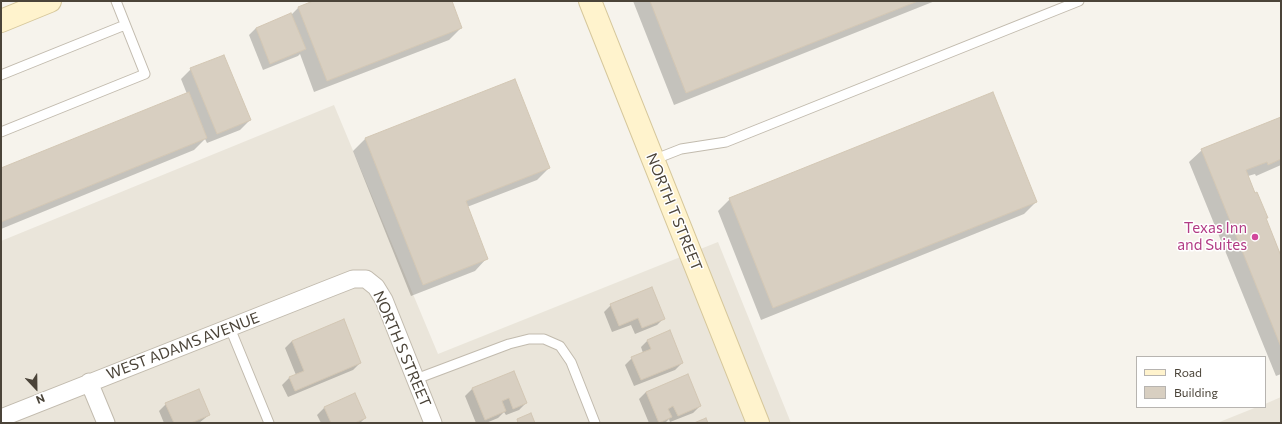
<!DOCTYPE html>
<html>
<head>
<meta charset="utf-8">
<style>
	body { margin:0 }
	#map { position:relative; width:1282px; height:424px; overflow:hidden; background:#f6f3ec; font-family:Commissioner,sans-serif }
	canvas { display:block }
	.frame { position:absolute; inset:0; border:2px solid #4b4439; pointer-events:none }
	.legend { position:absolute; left:1136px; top:356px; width:130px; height:52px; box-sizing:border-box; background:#fff; border:1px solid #b7b4b0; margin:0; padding:5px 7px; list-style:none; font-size:12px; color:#4b4439 }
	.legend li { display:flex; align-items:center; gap:8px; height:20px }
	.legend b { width:20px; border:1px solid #b7b4b0 }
	.north { position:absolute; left:16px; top:368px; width:40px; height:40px; -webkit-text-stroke:3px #fff; paint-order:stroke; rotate:158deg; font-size:11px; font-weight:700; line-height:16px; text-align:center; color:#4b4439 }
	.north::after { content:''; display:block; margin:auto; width:14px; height:18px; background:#4b4439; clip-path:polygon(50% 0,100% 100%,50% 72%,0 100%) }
</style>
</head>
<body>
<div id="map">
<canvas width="1282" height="424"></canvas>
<div class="frame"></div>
<ul class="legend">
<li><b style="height:5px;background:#fff3cd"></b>Road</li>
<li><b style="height:11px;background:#d8cfc1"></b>Building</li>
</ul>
<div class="north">N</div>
</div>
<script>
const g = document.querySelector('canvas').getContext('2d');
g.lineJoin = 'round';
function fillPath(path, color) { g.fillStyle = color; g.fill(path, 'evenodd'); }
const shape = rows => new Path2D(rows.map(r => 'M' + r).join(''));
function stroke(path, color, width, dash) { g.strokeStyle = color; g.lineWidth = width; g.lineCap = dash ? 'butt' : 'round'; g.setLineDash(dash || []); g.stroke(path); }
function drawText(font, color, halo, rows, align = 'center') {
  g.font = font + ' Commissioner,sans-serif'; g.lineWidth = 3; g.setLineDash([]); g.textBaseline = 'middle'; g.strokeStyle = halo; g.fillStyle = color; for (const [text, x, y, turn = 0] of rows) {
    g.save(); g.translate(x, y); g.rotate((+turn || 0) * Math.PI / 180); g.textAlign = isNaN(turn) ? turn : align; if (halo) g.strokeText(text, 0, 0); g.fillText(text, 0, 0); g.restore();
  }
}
const residential = shape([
	[334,105,438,354,718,242,791,423,1,423,1,241],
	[1281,397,1281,423,1217,423,1257,407,1265,407,1265,404]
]);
const shadow = shape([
	[315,1,451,1,461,28,449,40,314,92,300,54,298,56,263,70,249,35,256,28,291,15,298,8],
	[633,1,935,1,674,105],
	[191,69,250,120,240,130,207,143,205,139,194,150,1,229,1,169,187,94,181,79],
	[514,80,549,168,537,180,467,207,487,258,475,271,411,296,353,151,365,139],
	[1281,118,1281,165,1256,176,1255,174,1248,176,1281,256,1281,374,1276,376,1189,162,1202,150],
	[730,199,1036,202,1024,214,761,320,718,211],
	[611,305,664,318,657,325,635,334,631,325,612,332,604,312],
	[648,340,682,363,675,370,634,386,625,365,632,358,643,353,641,347],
	[292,341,360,363,353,370,288,397,282,385,289,378,296,375,285,348],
	[514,372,526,403,519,410,506,415,504,412,498,418,486,423,476,423,465,396,472,389],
	[646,392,700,406,693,413,670,422,669,419,665,423,649,423,639,399],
	[355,395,365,418,360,423,321,423,317,415,324,408],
	[166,404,209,415,199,423,164,423,159,411]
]);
const building = shape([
	[313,1,452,1,462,28,327,81,298,7,313,1],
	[650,1,918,1,686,93,650,1],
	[291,13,306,49,270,64,256,28,291,13],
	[224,55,251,120,217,134,190,68,224,55],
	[515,79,550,168,466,201,488,259,423,285,365,138,515,79],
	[189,92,207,138,1,222,1,168,189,92],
	[993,92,1037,202,773,308,729,198,993,92],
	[1281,117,1281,159,1268,165,1267,162,1246,170,1255,193,1257,192,1268,218,1266,218,1281,256,1281,347,1201,149,1281,117],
	[652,287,665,319,642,328,638,318,619,326,610,304,652,287],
	[344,319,361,363,295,391,289,377,304,371,292,341,344,319],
	[670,330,683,363,641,380,631,357,651,349,647,340,670,330],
	[514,371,527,403,513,409,509,398,502,401,506,411,485,420,472,388,514,371],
	[688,374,701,406,678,416,673,406,668,409,672,417,659,423,646,392,688,374],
	[199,389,210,415,191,423,174,423,165,403,199,389],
	[355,393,366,418,355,423,331,423,324,407,355,393],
	[531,413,535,423,518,423,517,419,531,413],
	[706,418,708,423,694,423,706,418]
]);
const lane = shape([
	[1,75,125,25],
	[1,132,145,74,116,1],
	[653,160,681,149,726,142,1079,1],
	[230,328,269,423],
	[416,379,509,344,529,339,544,339,560,346,571,362,595,423]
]);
const street = shape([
	[89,382,106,423],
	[1,418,330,288,353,279,366,279,376,287,384,300,433,423]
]);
const secondary = shape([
	[590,1,758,423],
	[1,21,50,1]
]);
const markers = [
	[1255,237,4,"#d1479c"]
];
const streetNames = [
	["NORTH T STREET",674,212,68],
	["WEST ADAMS AVENUE",183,346,-21],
	["NORTH S STREET",402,349,67]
];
const hotelNames = [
	["Texas Inn",1247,228],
	["and Suites",1247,245]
];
fillPath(residential, '#eae5da');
fillPath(shadow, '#0003');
fillPath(building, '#d8cfc1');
stroke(building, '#d3c7b4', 1);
stroke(lane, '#c2bbae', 11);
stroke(street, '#c2bbae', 19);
stroke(secondary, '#d6c79b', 24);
stroke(lane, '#fff', 9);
stroke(street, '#fff', 17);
stroke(secondary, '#fff3cd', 22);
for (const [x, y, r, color] of markers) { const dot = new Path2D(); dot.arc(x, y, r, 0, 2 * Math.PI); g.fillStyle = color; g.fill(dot); stroke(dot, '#fff', 1.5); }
drawText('15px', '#4b4439', '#fff', streetNames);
drawText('15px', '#b23c85', '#fff', hotelNames, 'right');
</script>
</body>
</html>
